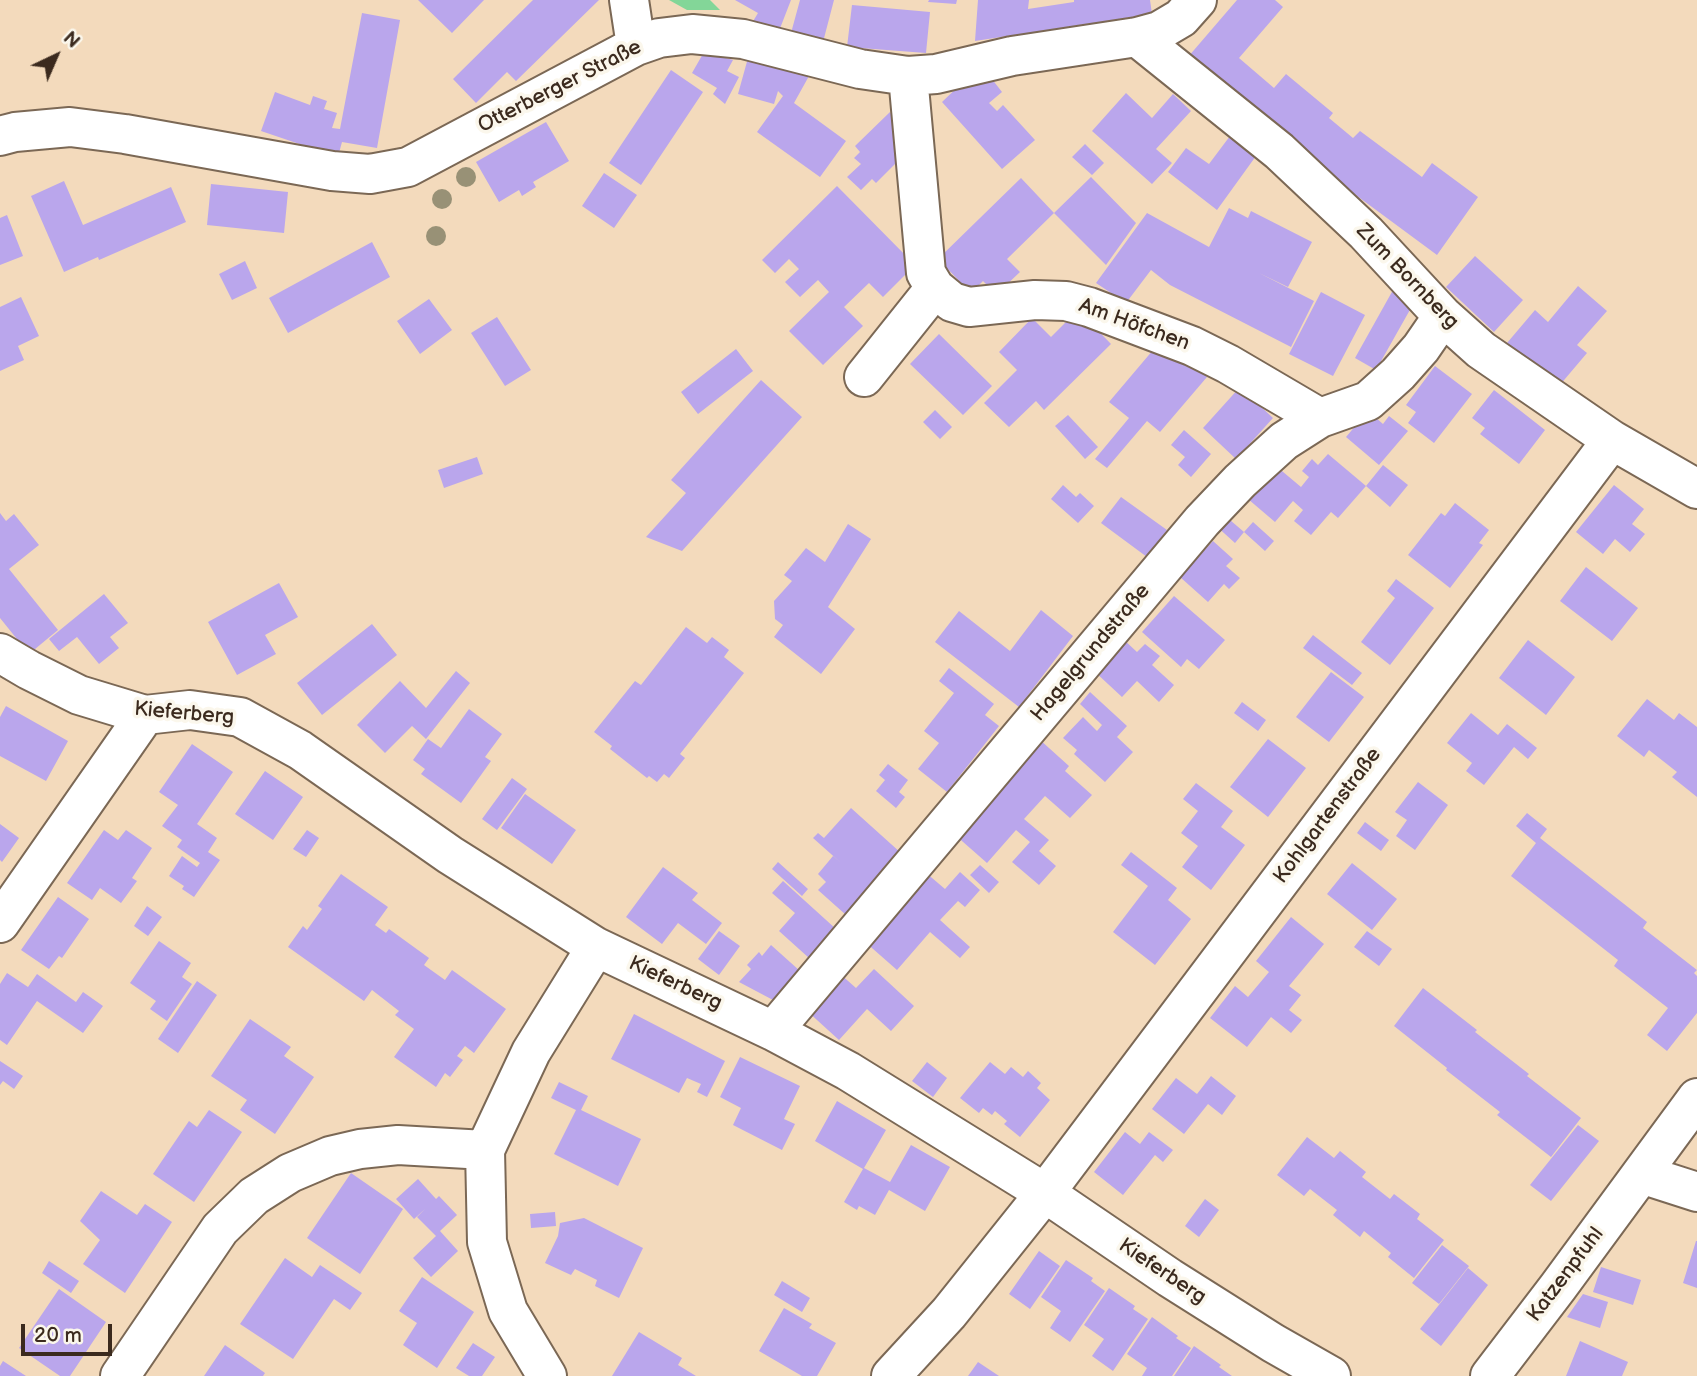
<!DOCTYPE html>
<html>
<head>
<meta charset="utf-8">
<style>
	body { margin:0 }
	#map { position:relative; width:1697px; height:1376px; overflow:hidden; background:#f3dabc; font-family:"Balsamiq Sans",sans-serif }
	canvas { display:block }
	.north { position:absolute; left:21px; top:21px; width:70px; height:70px; -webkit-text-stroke:5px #fbf7ec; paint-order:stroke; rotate:44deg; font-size:19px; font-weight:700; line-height:28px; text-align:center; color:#3b2a1e }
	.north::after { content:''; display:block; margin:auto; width:24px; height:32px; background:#3b2a1e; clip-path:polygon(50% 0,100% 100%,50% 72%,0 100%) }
	.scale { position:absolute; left:21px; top:1324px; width:91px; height:32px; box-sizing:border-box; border:4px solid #3b2a1e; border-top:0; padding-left:9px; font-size:21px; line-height:24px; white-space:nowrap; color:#3b2a1e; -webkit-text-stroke:5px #fbf7ec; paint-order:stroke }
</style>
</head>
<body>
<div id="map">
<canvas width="1697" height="1376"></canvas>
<div class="north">N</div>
<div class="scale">20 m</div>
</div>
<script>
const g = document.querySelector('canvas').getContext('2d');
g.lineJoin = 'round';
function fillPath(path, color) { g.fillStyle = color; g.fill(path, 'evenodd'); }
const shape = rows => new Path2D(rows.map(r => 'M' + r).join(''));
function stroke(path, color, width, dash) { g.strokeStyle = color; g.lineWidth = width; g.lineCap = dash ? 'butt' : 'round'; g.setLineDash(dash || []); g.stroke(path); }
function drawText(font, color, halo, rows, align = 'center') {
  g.font = font + ' "Balsamiq Sans",sans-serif'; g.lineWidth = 7; g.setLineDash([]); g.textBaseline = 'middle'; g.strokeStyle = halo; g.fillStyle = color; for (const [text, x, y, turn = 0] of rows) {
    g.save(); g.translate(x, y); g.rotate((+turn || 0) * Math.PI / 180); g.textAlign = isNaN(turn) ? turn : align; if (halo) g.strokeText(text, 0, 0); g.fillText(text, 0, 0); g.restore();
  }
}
const green = shape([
	[669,0,710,0,720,10,687,10]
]);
const building = shape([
	[418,0,484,0,452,33],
	[533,0,599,0,516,81,507,72,476,103,453,79],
	[735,0,791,0,779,31,752,23,758,13],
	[800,0,834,0,823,42,791,33],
	[929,0,957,0,956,4,928,2],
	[978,0,1029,0,1028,9,1074,2,1074,0,1150,0,1152,14,975,41],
	[1237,0,1275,0,1283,7,1239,58,1274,88,1286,74,1333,113,1329,118,1353,138,1360,131,1422,177,1432,163,1478,197,1437,255,1349,190,1188,57],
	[852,5,930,12,926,53,847,47],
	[362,13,400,20,377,148,342,142,339,153,323,152,261,131,275,92,310,105,313,96,327,101,324,109,337,113,332,128,340,129],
	[704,52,733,60,727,71,739,77,725,104,713,94,717,88,692,73],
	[748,58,809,76,794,103,846,141,820,177,757,132,783,96,778,91,774,104,738,94],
	[671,70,703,92,641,185,609,163],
	[988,74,1002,92,989,103,997,111,1003,105,1035,140,1002,169,942,102,967,78],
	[1126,93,1152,118,1173,94,1191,111,1156,149,1172,163,1152,184,1092,131],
	[890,112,898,128,904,155,876,183,872,179,861,190,847,177,861,164,854,158,860,152,855,146],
	[546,122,569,161,533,182,536,187,522,196,519,190,499,202,476,162],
	[1230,136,1256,156,1217,210,1168,172,1186,148,1209,164],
	[1085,144,1104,163,1092,175,1072,157],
	[604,173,637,195,614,228,582,206],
	[1091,177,1136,223,1106,265,1054,213],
	[1021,178,1054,213,1007,259,1020,272,1002,289,996,283,990,288,983,281,971,293,938,259],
	[64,181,83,225,171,187,186,222,99,260,98,257,64,272,31,196],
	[211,184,288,192,284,233,207,225],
	[837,186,915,265,883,297,869,283,844,307,863,326,823,365,789,331,829,292,818,280,800,297,785,282,799,269,789,259,775,273,762,260],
	[1229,208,1248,218,1251,211,1312,242,1288,287,1259,273,1314,301,1291,347,1170,285,1151,270,1126,303,1096,283,1147,213,1209,247],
	[7,215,23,256,0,265,0,218],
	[372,242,390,277,288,333,269,298],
	[1475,256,1523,300,1494,332,1446,287],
	[245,261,257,288,232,300,219,274],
	[1578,286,1607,311,1577,345,1587,353,1559,386,1507,343,1535,310,1548,322],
	[1393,290,1411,308,1376,370,1355,358],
	[1321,292,1365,315,1333,376,1289,354],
	[21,297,39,336,18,346,24,360,0,371,0,307],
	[429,299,452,330,420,354,397,321],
	[1078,310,1111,344,1044,410,1036,401,1009,427,984,403,1017,370,999,352,1032,318,1051,337],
	[497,317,531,370,505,386,471,333],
	[939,334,992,386,963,415,910,364],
	[1159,343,1183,355,1207,377,1160,432,1147,421,1107,468,1095,459,1129,418,1109,402],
	[736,349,753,371,698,414,681,392],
	[1435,366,1472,394,1434,443,1408,423,1416,412,1406,405],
	[761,380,802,417,682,551,646,537,686,493,671,480],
	[1240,387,1273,418,1236,459,1203,428],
	[1494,390,1545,430,1519,464,1480,434,1485,428,1472,418],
	[935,410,952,427,940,439,923,422],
	[1368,411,1383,424,1389,416,1408,431,1379,465,1346,437],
	[1068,415,1098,447,1085,459,1055,426],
	[1184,430,1211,454,1191,477,1178,465,1185,457,1171,445],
	[1328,454,1366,486,1338,518,1331,512,1311,535,1294,521,1303,510,1293,501,1275,522,1248,499,1276,466,1301,487,1309,477,1302,471,1312,459,1318,465],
	[477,457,483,474,444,488,438,470],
	[1383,465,1408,485,1390,507,1366,486],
	[1063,485,1076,497,1080,493,1094,506,1078,523,1051,499],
	[1614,485,1644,509,1632,524,1645,534,1630,552,1615,539,1603,554,1576,532],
	[1121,497,1167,530,1147,557,1101,523],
	[1455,503,1489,530,1479,543,1483,545,1450,588,1408,555,1441,513,1445,516],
	[0,513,6,521,14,514,39,545,9,569,58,630,29,654,0,618],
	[1223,514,1244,532,1235,543,1214,524],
	[1253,522,1274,541,1265,551,1244,532],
	[848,524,871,539,828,607,855,629,821,674,774,637,783,625,775,619,774,601,792,581,784,575,806,548,825,562],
	[1213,541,1233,559,1226,566,1240,578,1229,589,1224,584,1208,602,1180,577],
	[1586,567,1638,608,1612,641,1560,601],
	[1396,579,1434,608,1390,665,1361,642,1395,598,1387,591],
	[279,583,298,617,265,635,276,654,237,675,208,622],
	[104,594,128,623,110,637,119,648,99,664,77,637,59,651,49,639],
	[1174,596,1225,640,1199,669,1187,659,1181,667,1142,632],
	[1041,610,1073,636,1019,707,935,642,959,611,1010,651],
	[372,624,397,655,322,715,297,683],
	[686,627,707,643,712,637,729,650,724,657,744,673,680,754,685,758,669,778,664,774,657,782,649,776,647,778,610,749,612,746,594,732,635,681,641,685],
	[1313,635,1362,673,1352,685,1303,648],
	[1123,639,1137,652,1145,644,1160,656,1152,665,1174,685,1159,702,1137,681,1122,697,1094,671],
	[1528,640,1575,677,1546,715,1499,678],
	[949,668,994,704,985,715,999,726,947,792,918,769,939,743,924,731,954,693,939,681],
	[456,671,470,683,426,739,412,726,385,753,357,725,400,681,426,708],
	[1331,672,1364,697,1329,742,1296,717],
	[1090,692,1127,726,1117,737,1133,752,1105,782,1074,754,1077,750,1063,738,1083,717,1097,731,1102,725,1080,704],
	[1647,699,1674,720,1679,713,1697,727,1697,797,1672,777,1677,772,1649,750,1644,757,1617,736],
	[1242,702,1266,720,1258,731,1234,713],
	[6,706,68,741,46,781,0,756,0,717],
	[469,709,502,734,485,757,491,761,461,803,421,774,425,769,413,760,428,739,441,748],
	[1471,713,1498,735,1507,724,1537,748,1528,759,1514,747,1484,785,1466,771,1472,763,1447,743],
	[1039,739,1069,766,1065,771,1092,795,1070,818,1045,796,1024,819,1049,840,1039,851,1056,866,1039,885,1012,862,1030,842,1016,830,987,863,954,834],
	[1268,739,1306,768,1268,817,1230,787],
	[192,744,233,772,197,824,217,838,208,852,220,860,194,897,182,889,184,886,169,876,182,856,197,867,200,863,177,847,182,840,162,826,178,805,159,792],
	[888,764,908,780,899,792,905,797,896,808,876,791,885,780,879,775],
	[265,771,303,797,273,840,235,814],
	[512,778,527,789,497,830,482,819],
	[1418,782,1448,805,1415,850,1396,836,1407,820,1395,812],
	[1196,783,1233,811,1221,827,1245,845,1211,890,1182,867,1198,846,1181,833,1198,811,1183,799],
	[525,794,576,830,552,864,501,828],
	[851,808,901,853,846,915,818,890,826,882,818,874,833,856,840,862,813,838,818,833,824,838],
	[1527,813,1547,829,1540,838,1647,922,1643,928,1697,970,1694,973,1697,976,1697,1013,1667,1051,1647,1035,1668,1008,1614,966,1618,960,1511,876,1536,843,1516,826],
	[1365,822,1389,840,1381,851,1357,833],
	[0,824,19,838,2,862,0,860],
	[104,830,118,840,126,830,152,848,132,878,137,881,121,903,100,888,92,900,67,883],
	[307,830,319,838,306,857,293,849],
	[1131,852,1177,888,1168,900,1191,919,1155,965,1113,932,1148,886,1121,865],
	[778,862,808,889,802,896,772,869],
	[1352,863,1397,899,1372,930,1327,894],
	[980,865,999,882,989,893,970,875],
	[663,867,698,893,692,900,722,923,706,944,678,923,662,944,626,917],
	[925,872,945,889,960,872,980,890,965,907,958,901,940,920,970,947,960,958,930,932,897,970,864,941],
	[341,874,388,907,375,925,386,933,389,929,429,958,424,965,445,980,452,970,506,1009,474,1053,465,1046,457,1056,463,1060,450,1077,445,1073,436,1087,394,1057,414,1029,395,1015,399,1011,372,990,364,1001,288,947,303,926,307,930,322,909,318,906],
	[783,881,836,929,809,958,779,931,795,913,772,893],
	[58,897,89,919,62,958,59,956,49,969,21,950],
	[147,906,162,917,148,936,134,926],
	[1291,917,1324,944,1289,986,1301,995,1289,1010,1302,1020,1291,1033,1271,1017,1247,1047,1210,1018,1235,986,1248,997,1269,972,1256,961],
	[719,931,740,946,719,975,698,959],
	[1367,931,1392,949,1379,966,1354,947],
	[159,941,191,963,182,977,192,984,167,1021,150,1009,156,1001,130,983],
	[771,945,800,971,773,1000,739,982,751,969,747,965,759,952,762,956],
	[874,969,914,1006,891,1031,867,1009,839,1040,806,1010,839,973,856,988],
	[7,973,28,987,37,974,76,1002,83,992,103,1006,83,1033,37,1001,7,1045,0,1040,0,984],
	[197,981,217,995,178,1053,158,1039],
	[1423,988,1477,1030,1475,1032,1529,1074,1527,1076,1581,1118,1551,1157,1497,1115,1500,1112,1446,1070,1447,1068,1394,1026],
	[634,1014,725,1061,707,1097,697,1092,701,1084,687,1078,679,1093,611,1059],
	[250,1019,291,1047,284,1056,314,1077,275,1134,240,1110,247,1100,211,1076],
	[740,1057,800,1086,784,1119,795,1124,782,1150,733,1125,741,1108,720,1097],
	[0,1061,23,1076,14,1089,3,1081,0,1085],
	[927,1062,947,1078,933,1097,912,1081],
	[990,1062,1005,1074,1011,1067,1023,1077,1028,1071,1041,1083,1037,1088,1050,1100,1020,1137,1004,1124,1007,1121,995,1111,992,1115,983,1108,979,1113,960,1098],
	[1211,1076,1236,1096,1222,1115,1208,1104,1184,1134,1152,1109,1176,1078,1197,1094],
	[559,1082,588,1096,581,1110,641,1139,618,1186,554,1154,576,1110,551,1098],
	[837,1101,886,1130,864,1168,890,1182,911,1145,950,1167,925,1211,889,1190,875,1215,859,1206,857,1210,844,1202,863,1169,815,1141],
	[209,1110,242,1132,194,1202,153,1174,189,1121,197,1127],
	[1578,1125,1599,1141,1551,1201,1530,1185],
	[1125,1132,1140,1144,1149,1132,1173,1150,1163,1162,1155,1155,1123,1195,1094,1172],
	[1307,1137,1334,1158,1340,1151,1366,1172,1362,1177,1390,1199,1394,1194,1420,1214,1417,1219,1444,1240,1414,1278,1388,1257,1391,1253,1364,1231,1360,1237,1333,1215,1337,1210,1310,1189,1304,1196,1277,1175],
	[351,1173,403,1209,360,1274,307,1238],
	[418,1179,436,1199,439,1196,457,1215,440,1231,458,1251,431,1277,413,1258,436,1236,417,1217,425,1209,414,1219,396,1199],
	[101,1191,137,1215,145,1204,172,1222,125,1293,83,1264,100,1240,80,1221],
	[1205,1199,1219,1210,1199,1237,1185,1226],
	[555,1212,556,1226,531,1228,530,1214],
	[584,1218,643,1248,619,1298,595,1286,597,1280,575,1269,571,1275,545,1263,558,1236,560,1223],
	[1696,1241,1697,1241,1697,1288,1683,1283],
	[1442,1245,1469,1266,1439,1304,1412,1283],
	[1039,1251,1060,1266,1030,1309,1009,1294],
	[285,1258,312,1277,320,1265,362,1293,350,1310,334,1299,293,1359,240,1324],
	[1066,1260,1093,1278,1091,1281,1105,1291,1070,1342,1050,1328,1061,1311,1041,1297],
	[49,1261,79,1281,71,1293,42,1273],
	[1601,1267,1641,1280,1633,1305,1593,1292],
	[1468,1268,1488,1285,1441,1346,1420,1329],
	[422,1277,474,1312,437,1368,403,1345,417,1323,399,1311],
	[782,1281,810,1298,802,1312,774,1295],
	[1109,1288,1135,1306,1133,1309,1148,1319,1113,1371,1092,1356,1104,1339,1084,1325],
	[59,1289,106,1322,70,1376,60,1376,19,1348],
	[1583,1294,1608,1302,1600,1328,1567,1317],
	[784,1308,812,1324,809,1328,836,1343,817,1376,802,1376,759,1351],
	[1152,1317,1178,1336,1176,1338,1191,1348,1172,1376,1142,1376,1147,1368,1127,1354],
	[639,1332,682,1358,678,1365,696,1376,612,1376],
	[1580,1341,1628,1362,1622,1376,1566,1376],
	[473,1343,495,1357,482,1376,469,1376,456,1368],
	[225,1345,265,1373,263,1376,204,1376],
	[1194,1346,1221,1365,1219,1367,1232,1376,1174,1376],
	[3,1361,26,1376,0,1376,0,1366],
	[978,1362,999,1376,968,1376]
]);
const minor = shape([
	[629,0,636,46],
	[1137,37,1279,151,1366,233,1443,316,1481,350,1612,440,1697,489],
	[908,76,926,273,935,288,952,302,969,307,1035,300,1066,301,1089,307,1192,346,1228,364,1320,418],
	[0,136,15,132,70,127,125,134,332,171,370,174,408,167,636,46,659,38,692,34,743,39,860,69,908,76,936,74,1012,56,1137,37,1159,31,1181,18,1197,0],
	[864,377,935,288],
	[0,653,29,670,79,695,145,715,190,710,240,717,300,750,450,855,596,947,773,1031,848,1071,1045,1193,1170,1278,1273,1343,1331,1376],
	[0,923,145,715],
	[773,1031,1202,521,1240,481,1284,441,1320,418,1368,401,1398,374,1421,348,1443,316],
	[1641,1174,1697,1192],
	[120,1376,220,1229,254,1196,290,1173,330,1156,360,1149,398,1145,485,1150],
	[547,1376,508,1311,487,1242,485,1150,531,1052,596,947],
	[891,1376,949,1313,1045,1193,1612,440],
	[1490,1376,1558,1287,1697,1098]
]);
const trees = [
	[466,177],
	[442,199],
	[436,236]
];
const streetNames = [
	["Otterberger Straße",560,87,-27],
	["Zum Bornberg",1407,277,46],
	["Am Höfchen",1134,325,20],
	["Hagelgrundstraße",1091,653,-50],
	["Kieferberg",184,714,5],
	["Kohlgartenstraße",1328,816,-53],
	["Kieferberg",675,984,25],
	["Kieferberg",1162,1272,34],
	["Katzenpfuhl",1566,1275,-53]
];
fillPath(green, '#83d698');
fillPath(building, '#baa6ec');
stroke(minor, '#7b6855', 42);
stroke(minor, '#fff', 38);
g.fillStyle = '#989176';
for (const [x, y] of trees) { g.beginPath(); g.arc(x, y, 10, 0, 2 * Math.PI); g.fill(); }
drawText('21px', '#3b2a1e', '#fbf7ec', streetNames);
</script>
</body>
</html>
